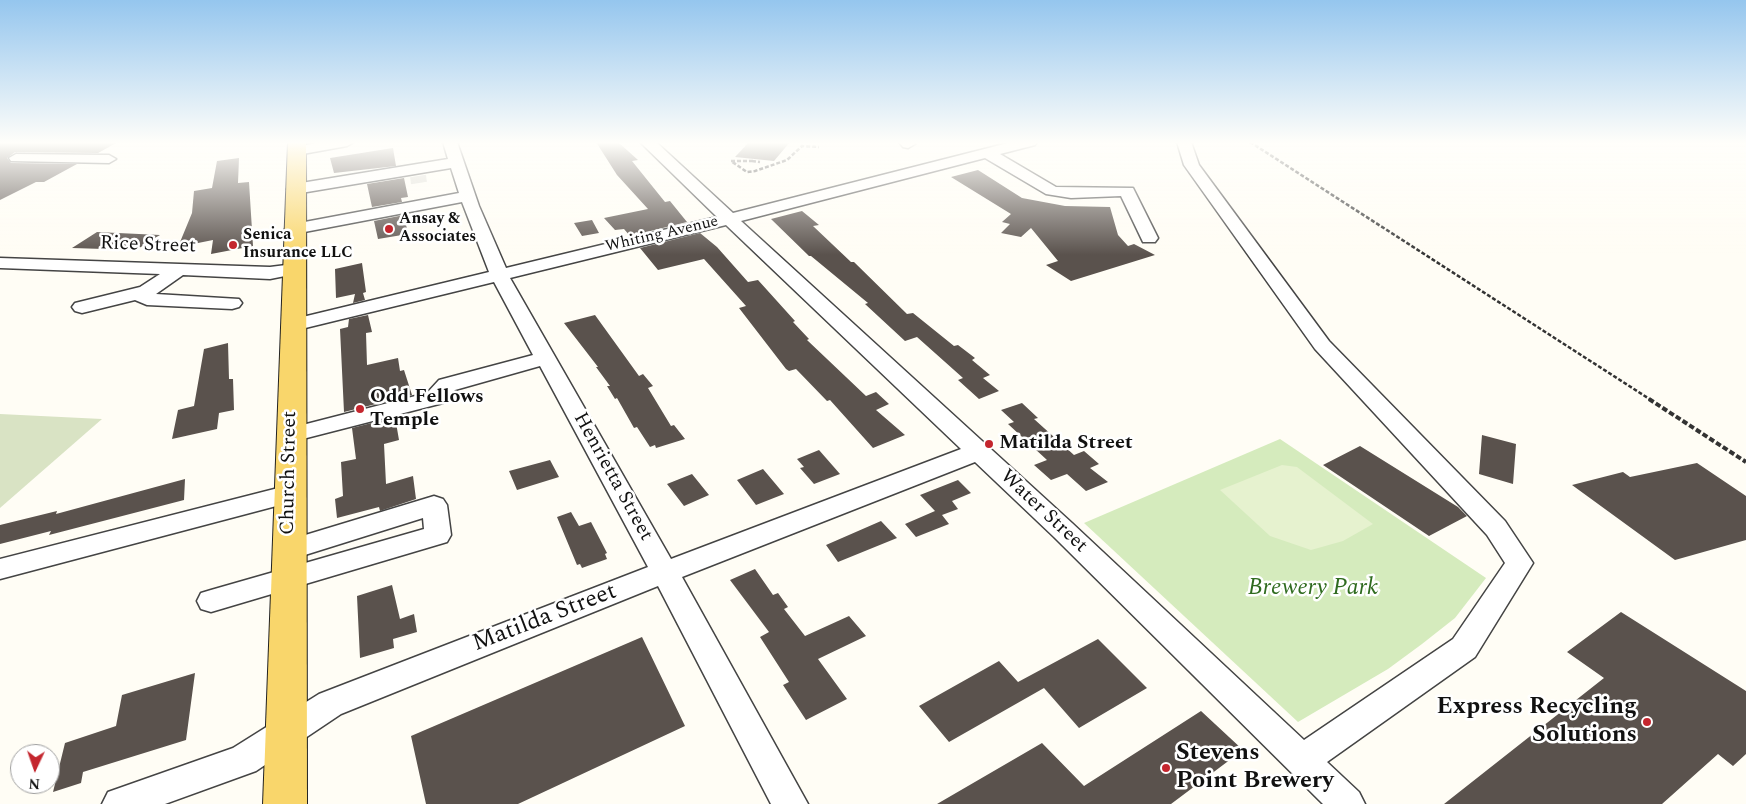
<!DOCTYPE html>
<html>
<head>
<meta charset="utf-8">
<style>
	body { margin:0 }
	#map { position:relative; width:1746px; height:804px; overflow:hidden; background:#fffdf5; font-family:Spectral,serif }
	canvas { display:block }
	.north { position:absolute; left:10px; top:744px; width:50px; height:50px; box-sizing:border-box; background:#fff; border:1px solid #a0a0a0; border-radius:50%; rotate:183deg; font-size:14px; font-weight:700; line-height:20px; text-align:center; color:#111 }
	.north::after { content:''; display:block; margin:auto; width:18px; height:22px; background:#c4262e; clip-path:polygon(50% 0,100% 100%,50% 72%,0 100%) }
</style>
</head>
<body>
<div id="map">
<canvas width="1746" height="804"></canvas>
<div class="north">N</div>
</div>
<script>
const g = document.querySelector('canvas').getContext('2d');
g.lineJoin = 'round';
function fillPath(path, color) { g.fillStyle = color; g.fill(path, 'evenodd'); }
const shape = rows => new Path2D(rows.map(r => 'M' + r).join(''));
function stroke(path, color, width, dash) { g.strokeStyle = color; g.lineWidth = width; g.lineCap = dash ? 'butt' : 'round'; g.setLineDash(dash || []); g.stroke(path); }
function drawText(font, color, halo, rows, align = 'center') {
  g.font = font + ' Spectral,serif'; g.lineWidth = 5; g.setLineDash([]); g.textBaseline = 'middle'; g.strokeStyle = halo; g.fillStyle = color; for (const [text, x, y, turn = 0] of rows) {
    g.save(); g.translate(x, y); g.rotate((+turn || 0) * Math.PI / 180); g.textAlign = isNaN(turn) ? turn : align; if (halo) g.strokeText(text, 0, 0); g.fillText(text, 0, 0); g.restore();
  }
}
const green = shape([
	[1280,439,1486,578,1455,618,1422,644,1388,669,1298,722,1084,523]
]);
const cemetery = shape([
	[0,414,102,419,0,508]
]);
const pitch = shape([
	[1282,465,1297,467,1373,524,1343,541,1311,550,1270,536,1220,490]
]);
const building = shape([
	[0,142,118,142,98,153,15,152,7,158,11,163,77,164,44,182,36,182,0,200],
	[596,142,618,142,638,160,632,161,665,202,670,201,687,222,630,236,624,229,615,230,604,218,648,209,617,175],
	[749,142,790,142,774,161,735,157],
	[393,148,396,166,334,173,330,158],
	[239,158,238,183,249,182,253,246,211,254,213,240,178,247,192,213,194,191,212,188,217,161],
	[978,170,1022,198,1065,206,1110,207,1118,235,1128,246,1134,244,1155,255,1071,281,1046,265,1058,261,1031,228,1021,237,1001,233,1010,224,1002,222,1011,214,951,177],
	[404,178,408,197,401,198,402,202,372,207,367,184],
	[802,211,819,225,813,226,851,262,854,262,907,314,913,313,954,346,958,345,975,358,972,360,990,375,983,378,999,391,979,399,958,380,963,378,917,337,905,341,865,304,868,303,811,256,809,256,771,219],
	[404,215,408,234,378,239,374,221],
	[592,220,599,233,582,236,574,223],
	[97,232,160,235,136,250,72,248],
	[700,233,717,247,748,282,758,280,795,321,793,322,809,339,807,340,846,377,866,396,876,392,889,404,876,410,905,435,873,448,830,400,827,401,796,369,789,371,786,369,739,308,746,306,704,259,658,270,640,248],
	[362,263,366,292,363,293,365,300,353,303,355,294,336,298,335,269],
	[368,315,372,332,366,333,367,365,398,358,400,371,404,370,412,395,344,412,340,329,348,327,349,319],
	[595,315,639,376,643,374,653,386,648,388,671,426,674,425,685,439,656,448,655,445,650,447,637,427,634,428,617,398,615,399,607,386,610,386,596,367,598,367,564,323],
	[228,343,229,379,233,379,234,410,219,413,217,429,172,439,178,410,194,406,204,349],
	[1022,403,1038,418,1034,419,1074,455,1084,451,1099,464,1090,468,1108,482,1086,491,1067,474,1051,480,1034,465,1047,460,1008,424,1014,422,1001,410],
	[395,417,399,440,384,444,386,484,413,476,416,499,380,511,379,507,337,518,335,499,343,496,341,462,356,459,352,428],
	[1482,435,1516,444,1513,484,1479,474],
	[1360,446,1458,507,1467,516,1429,536,1323,465],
	[819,450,840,474,814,484,800,468,804,467,797,459],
	[550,460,559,477,517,490,509,471],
	[1697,463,1746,496,1746,540,1675,560,1572,485,1623,472,1630,477],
	[763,469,784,494,756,505,737,480],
	[692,474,709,495,684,506,667,484],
	[185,479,184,500,49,535,51,531,0,544,0,525,57,511,56,514],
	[958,480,971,493,952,501,958,509,942,515,949,524,916,537,905,524,935,511,920,495],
	[571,512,579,526,591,522,607,553,605,554,607,559,582,568,580,564,577,565,557,517],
	[881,521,897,538,838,562,826,545],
	[755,569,773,595,778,593,788,607,784,609,805,636,849,616,866,636,818,659,847,699,806,720,783,685,789,682,760,637,769,632,730,580],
	[392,585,400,619,414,614,417,632,393,639,394,648,360,658,357,596],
	[1621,612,1746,691,1746,754,1733,766,1718,754,1662,804,1444,804,1604,678,1567,652],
	[642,637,685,726,518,804,426,804,411,736],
	[1098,639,1147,688,1079,728,1044,688,949,742,919,706,999,661,1018,682],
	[195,673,186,740,83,772,81,783,53,792,65,743,116,726,122,695],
	[1201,711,1243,750,1171,804,937,804,1042,743,1084,786]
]);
const minorTunnel = shape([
	[418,176,419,183]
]);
const pathFar1 = shape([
	[1250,142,1651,400],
	[752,161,760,162],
	[753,161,731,161,747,172,755,171,787,160,802,146,819,147]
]);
const path = shape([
	[1649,399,1746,462]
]);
const minor = shape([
	[321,142,354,142,347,146,297,155,290,151,292,148,321,142],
	[443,142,457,142,479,206,506,268,717,217,640,142,656,142,733,213,1012,142,1037,142,1035,145,1000,154,1056,187,1133,188,1158,238,1155,242,1143,242,1121,196,1071,198,1046,194,985,158,741,221,1072,523,1304,740,1453,639,1505,563,1487,535,1315,349,1184,165,1177,142,1191,142,1199,165,1329,341,1505,521,1533,563,1475,657,1327,762,1359,792,1365,804,1323,804,1054,537,975,462,682,577,808,804,771,804,658,586,341,714,256,771,165,804,102,804,108,792,233,748,319,694,648,567,540,366,455,390,443,403,291,442,283,440,279,435,283,430,427,393,439,380,533,355,494,282,293,331,286,329,283,325,286,321,489,272,462,202,294,234,288,233,285,229,288,225,294,224,459,193,451,168,295,194,287,189,295,184,448,159,443,142],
	[726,225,961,449,671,559,510,278,726,225],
	[899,142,914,142,915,144,908,148,903,147,899,142],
	[16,154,109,155,116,159,109,163,11,161,9,158,16,154],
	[0,258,270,267,294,264,300,265,303,269,300,273,270,279,183,275,156,294,239,299,242,303,239,307,232,309,147,305,135,300,82,313,75,311,72,307,75,303,140,287,160,274,0,268,0,258],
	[290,485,299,488,303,494,299,500,0,579,0,559,290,485],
	[434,496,443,499,447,505,451,535,447,542,211,612,201,609,197,601,201,593,211,590,424,529,423,518,289,560,279,557,275,550,279,543,434,496]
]);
const major = shape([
	[288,142,306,142,307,804,263,804,288,142]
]);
const markers = [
	[389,229,5,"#c4262e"],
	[233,245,5,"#c4262e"],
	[360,409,5,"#c4262e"],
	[989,444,5,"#c4262e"],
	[1647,722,5,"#c4262e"],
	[1166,768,5,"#c4262e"]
];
const farPoinames = [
	["Ansay &",399,220],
	["Associates",399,238],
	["Senica",243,236],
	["Insurance LLC",243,254]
];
const farStreetnames = [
	["Whiting Avenue",662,235,-13]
];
const streetNames = [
	["Rice Street",148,246,2],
	["Church Street",290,473,-89],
	["Henrietta Street",612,477,61],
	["Water Street",1043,512,43]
];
const poiNames = [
	["Odd Fellows",370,398],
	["Temple",370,421],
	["Matilda Street",999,444]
];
const nearParknames = [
	["Brewery Park",1313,589]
];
const nearStreetnames = [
	["Matilda Street",545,619,-21]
];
const nearPoinames = [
	["Express Recycling",1637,708],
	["Solutions",1637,736],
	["Stevens",1176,754,"left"],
	["Point Brewery",1176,782,"left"]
];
fillPath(green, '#d5ebbd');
fillPath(cemetery, '#d9e3c4');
fillPath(pitch, '#e6f2cf');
fillPath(building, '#5a524d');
stroke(minorTunnel, '#dbdad3', 16, [16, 8]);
stroke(minor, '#444', 3);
stroke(major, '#222', 2);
stroke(pathFar1, '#333', 2.5, [4, 2]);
stroke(path, '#333', 4, [5.5, 2.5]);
fillPath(minor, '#fff');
fillPath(major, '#f9d66b');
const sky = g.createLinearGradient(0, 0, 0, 255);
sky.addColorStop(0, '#95c6ee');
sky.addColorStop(0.56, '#fffefa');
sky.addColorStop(1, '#fffefa00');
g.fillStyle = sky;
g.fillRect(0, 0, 1746, 255);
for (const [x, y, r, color] of markers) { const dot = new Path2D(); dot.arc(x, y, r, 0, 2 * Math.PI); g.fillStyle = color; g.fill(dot); stroke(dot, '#fff', 2); }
drawText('bold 16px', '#111', '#fff', farPoinames, 'left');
drawText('16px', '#111', '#fff', farStreetnames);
drawText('20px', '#111', '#fff', streetNames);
drawText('bold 20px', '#111', '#fff', poiNames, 'left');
drawText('italic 24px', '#2f6b1f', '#fff', nearParknames);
drawText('24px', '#111', '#fff', nearStreetnames);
drawText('bold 24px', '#111', '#fff', nearPoinames, 'right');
</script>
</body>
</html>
